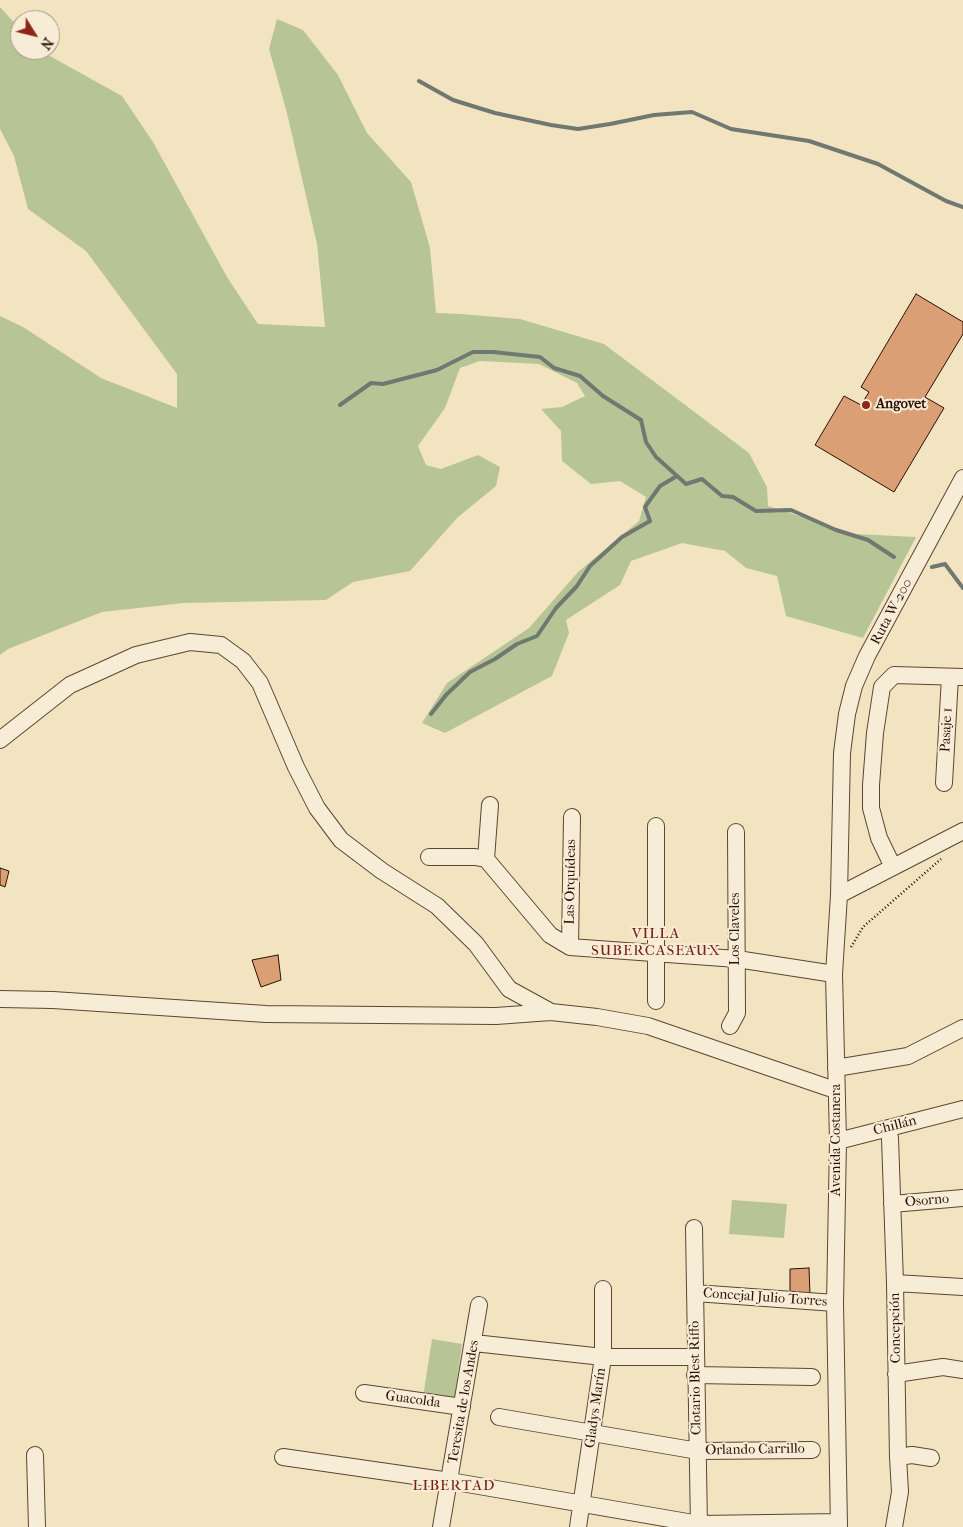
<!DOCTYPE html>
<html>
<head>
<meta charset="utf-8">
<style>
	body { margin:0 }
	#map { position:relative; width:963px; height:1527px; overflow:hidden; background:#f3e4c1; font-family:"IM FELL French Canon",serif }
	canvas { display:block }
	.north { position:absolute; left:10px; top:10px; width:50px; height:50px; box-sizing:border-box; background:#f7edd7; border:1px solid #a59582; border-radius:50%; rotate:126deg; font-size:14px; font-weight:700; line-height:20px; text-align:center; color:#291003 }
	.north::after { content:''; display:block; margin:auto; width:18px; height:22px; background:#8f2418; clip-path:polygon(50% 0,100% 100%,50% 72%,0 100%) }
</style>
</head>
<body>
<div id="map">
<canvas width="963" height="1527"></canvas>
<div class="north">N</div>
</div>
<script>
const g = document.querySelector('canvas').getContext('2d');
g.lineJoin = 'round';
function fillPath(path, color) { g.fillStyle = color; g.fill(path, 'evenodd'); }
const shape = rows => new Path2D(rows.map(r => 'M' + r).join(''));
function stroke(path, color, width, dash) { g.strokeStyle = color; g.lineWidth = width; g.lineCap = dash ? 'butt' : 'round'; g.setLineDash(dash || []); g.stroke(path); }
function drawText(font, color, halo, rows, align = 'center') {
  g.font = font + ' "IM FELL French Canon",serif'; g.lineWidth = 4; g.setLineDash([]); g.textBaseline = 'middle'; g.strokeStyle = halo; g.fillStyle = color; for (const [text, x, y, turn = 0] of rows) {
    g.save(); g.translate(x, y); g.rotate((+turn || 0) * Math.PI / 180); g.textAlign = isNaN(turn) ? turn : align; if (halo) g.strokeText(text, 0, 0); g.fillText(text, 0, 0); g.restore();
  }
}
const green = shape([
	[0,7,20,29,20,50,39,50,122,96,153,142,227,277,258,324,325,327,317,244,287,113,269,49,277,19,303,30,338,75,367,133,411,182,430,248,436,313,461,314,520,319,604,344,749,453,767,487,768,506,855,534,916,537,863,638,786,616,777,576,746,568,725,551,682,543,631,561,620,585,566,620,569,633,552,676,445,733,422,723,447,683,529,628,578,572,639,521,646,497,620,481,591,484,562,461,561,431,541,409,562,407,585,396,577,383,539,364,480,361,460,368,445,408,418,446,426,465,441,469,478,455,500,467,496,486,457,518,410,571,353,582,326,600,184,603,102,612,8,649,0,655,0,316,23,327,101,378,177,408,177,374,86,251,28,209,14,156,0,129],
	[732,1200,787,1204,784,1238,729,1234],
	[432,1339,462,1344,454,1401,423,1397]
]);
const stream = shape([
	[419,81,453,100,495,113,551,125,578,129,610,124,654,115,692,112,731,129,809,141,878,164,946,201,963,207],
	[340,405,371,383,383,384,437,370,473,352,493,352,540,357,554,368,580,376,603,396,641,420,646,442,656,457,686,484,702,479,722,496,733,497,756,511,791,510,836,530,868,540,894,557],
	[932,567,945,564,963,588],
	[431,714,446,695,470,672,495,659,517,644,537,636,556,608,577,586,590,566,622,537,650,521,645,507,660,486,677,476]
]);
const building = shape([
	[916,294,963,322,963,334,925,397,944,408,894,492,815,445,844,396,861,405,869,392,861,387,916,294],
	[0,868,9,871,5,887,0,885,0,868],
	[278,955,281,980,261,987,252,960,278,955],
	[809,1268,810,1295,790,1295,790,1269,809,1268]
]);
const path = shape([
	[851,947,863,927,941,859]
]);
const minor = shape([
	[0,740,70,685,136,655,190,642,221,645,243,661,260,683,296,767,317,808,341,840,382,871,437,906,476,944,509,989,551,1012],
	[944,783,950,677],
	[429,857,475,857,486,859,550,935,570,947,737,959,834,974],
	[486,859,490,805],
	[893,867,879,838,871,808,871,785,875,733,882,687,894,675,963,677],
	[839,895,963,831],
	[570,947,572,817],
	[0,999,53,1000,266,1014,496,1016,551,1012,597,1017,648,1026,829,1088,836,1088],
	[656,1001,656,826],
	[730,1026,737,1013,736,832],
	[836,1068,908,1056,963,1028],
	[888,1128,890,1138,895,1283,898,1457,900,1492,894,1527],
	[838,1141,963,1109],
	[892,1204,963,1198],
	[694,1228,699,1527],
	[895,1283,963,1287],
	[695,1293,835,1303],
	[474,1343,603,1357,695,1357],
	[896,1374,943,1367,963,1370],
	[695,1375,812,1377],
	[364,1393,462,1407],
	[499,1417,698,1451,812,1450],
	[35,1455,37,1527],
	[283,1457,450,1481,699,1524,839,1522],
	[898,1457,912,1455,931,1458],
	[441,1527,479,1305],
	[578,1527,603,1357,603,1289],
	[839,1527,835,1303,838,1141,834,974,839,895,842,753,847,714,854,686,867,656,963,478]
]);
const markers = [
	[866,405,5,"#8f2418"]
];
const poiNames = [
	["Angovet",876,405]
];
const streetNames = [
	["Ruta W-200",892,612,-62],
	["Pasaje 1",947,730,-87],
	["Las Orquídeas",571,882,-89],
	["Los Claveles",736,929,-90],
	["Chillán",895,1126,-14],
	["Avenida Costanera",837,1140,-90],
	["Osorno",927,1201,-5],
	["Concejal Julio Torres",765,1298,4],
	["Concepción",896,1328,-91],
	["Clotario Blest Riffo",696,1378,-91],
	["Guacolda",413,1400,8],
	["Teresita de los Andes",464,1402,-80],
	["Gladys Marín",596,1408,-82],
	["Orlando Carrillo",755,1450,-1]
];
const neighbourhoodNames = [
	["VILLA",656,934],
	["SUBERCASEAUX",656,951],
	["LIBERTAD",454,1486]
];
fillPath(green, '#b7c596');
stroke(stream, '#6f7871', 4);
fillPath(building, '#db9f76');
stroke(building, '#291003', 1);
stroke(minor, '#5c4532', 18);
stroke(path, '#291003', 2.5, [1, 2.5]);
stroke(minor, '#f7edd7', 16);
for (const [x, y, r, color] of markers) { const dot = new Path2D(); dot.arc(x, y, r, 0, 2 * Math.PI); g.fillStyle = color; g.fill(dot); stroke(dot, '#f7edd7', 2); }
drawText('bold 14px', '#291003', '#f7edd7', poiNames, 'left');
drawText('14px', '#291003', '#f7edd7', streetNames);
g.letterSpacing = '1px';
drawText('15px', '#7a1f14', '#f7edd7', neighbourhoodNames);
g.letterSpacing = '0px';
</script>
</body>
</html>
